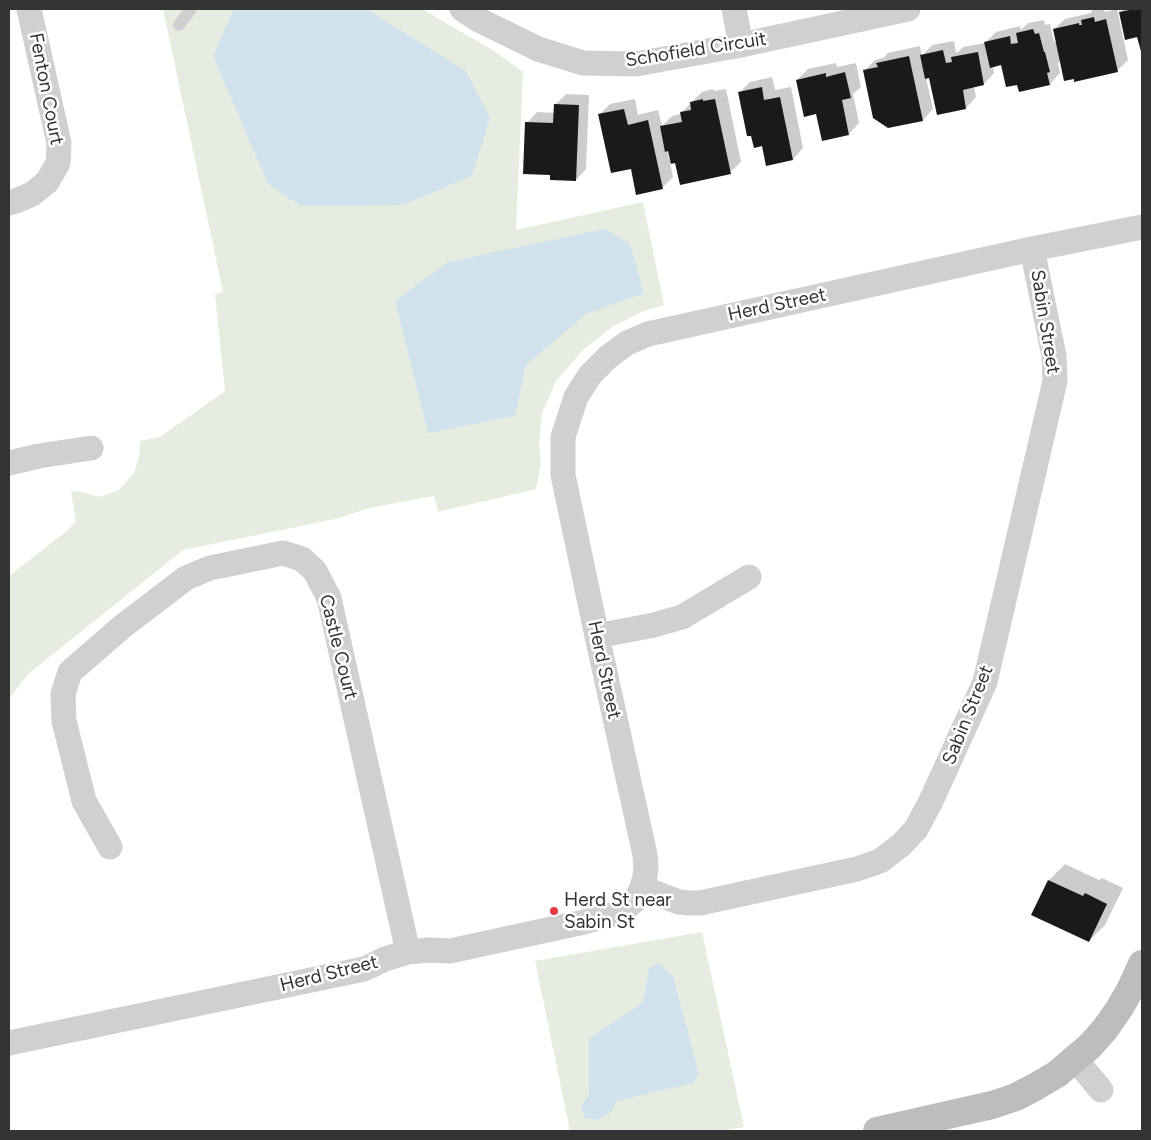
<!DOCTYPE html>
<html>
<head>
<meta charset="utf-8">
<style>
	body { margin:0 }
	#map { position:relative; width:1151px; height:1140px; overflow:hidden; background:#fff; font-family:Figtree,sans-serif }
	canvas { display:block }
	.frame { position:absolute; inset:0; border:10px solid #333; pointer-events:none }
</style>
</head>
<body>
<div id="map">
<canvas width="1151" height="1140"></canvas>
<div class="frame"></div>
</div>
<script>
const g = document.querySelector('canvas').getContext('2d');
g.lineJoin = 'round';
function fillPath(path, color) { g.fillStyle = color; g.fill(path, 'evenodd'); }
const shape = rows => new Path2D(rows.map(r => 'M' + r).join(''));
function stroke(path, color, width, dash) { g.strokeStyle = color; g.lineWidth = width; g.lineCap = dash ? 'butt' : 'round'; g.setLineDash(dash || []); g.stroke(path); }
function drawText(font, color, halo, rows, align = 'center') {
  g.font = font + ' Figtree,sans-serif'; g.lineWidth = 5; g.setLineDash([]); g.textBaseline = 'middle'; g.strokeStyle = halo; g.fillStyle = color; for (const [text, x, y, turn = 0] of rows) {
    g.save(); g.translate(x, y); g.rotate((+turn || 0) * Math.PI / 180); g.textAlign = isNaN(turn) ? turn : align; if (halo) g.strokeText(text, 0, 0); g.fillText(text, 0, 0); g.restore();
  }
}
const green = shape([
	[163,9,422,9,494,51,523,72,516,230,643,202,664,305,641,312,612,327,582,351,556,381,542,413,539,443,541,463,536,489,438,512,434,496,369,508,335,519,183,550,28,674,9,699,9,576,68,530,76,521,71,491,81,492,99,497,119,490,134,473,139,457,140,441,160,437,225,391,215,294,223,292],
	[702,932,744,1127,720,1131,570,1131,535,961]
]);
const water = shape([
	[234,9,366,9,466,71,490,118,472,176,403,205,301,206,268,184,213,56],
	[605,229,630,244,644,293,586,314,526,365,515,416,428,433,395,301,448,262],
	[659,963,673,976,699,1074,693,1083,617,1101,611,1112,598,1120,585,1118,581,1108,589,1094,589,1039,643,1002,649,968]
]);
const shadow = shape([
	[1099,9,1104,9,1105,12,1117,9,1128,60,1117,71,1061,60,1058,63,1060,73,1050,84,1020,91,1018,83,1002,64,993,66,994,73,984,84,974,86,976,97,966,108,930,77,926,78,933,109,923,120,864,71,875,60,883,58,888,53,920,46,922,56,932,45,954,41,956,53,958,52,963,47,985,43,996,32,1020,26,1021,30,1028,23,1044,20,1045,25,1050,24,1054,42,1057,42,1054,29,1065,19,1090,13,1093,10],
	[1124,9,1142,9,1142,53,1138,35,1120,13],
	[836,63,837,67,856,63,861,87,853,94,859,123,849,134,817,113,797,80,808,69],
	[772,77,775,90,791,87,803,148,793,159,763,145,739,93,750,82],
	[713,89,714,91,726,89,741,162,730,172,676,162,670,163,673,177,662,188,632,167,599,115,610,104,635,99,638,115,658,110,662,126,672,116,681,114,681,113,702,92],
	[667,150,669,150,671,158,669,159],
	[566,94,589,95,586,169,576,180,551,174,527,123,537,112,555,113,555,105],
	[1065,864,1099,880,1102,878,1123,888,1105,925,1089,941,1033,914,1049,880]
]);
const building = shape([
	[1135,9,1142,9,1142,55,1137,37,1125,40,1119,12],
	[1094,17,1095,22,1106,19,1118,72,1074,82,1074,79,1064,81,1053,29,1079,23,1079,25,1082,25,1081,20],
	[1033,29,1035,34,1039,33,1044,52,1045,52,1050,72,1047,73,1050,85,1019,92,1017,85,1006,87,1001,65,990,68,984,42,1010,36,1011,44,1018,43,1016,33],
	[943,50,946,63,952,62,951,57,978,52,984,85,963,90,966,109,937,115,929,78,925,79,920,55],
	[909,56,923,121,888,128,873,118,863,70,878,67,876,63],
	[845,72,851,98,842,100,849,135,822,141,816,114,804,117,796,80,826,73,826,77],
	[762,87,764,100,780,97,793,160,766,166,762,146,754,148,751,136,747,136,738,92],
	[703,99,703,101,715,99,731,174,680,185,675,163,671,164,668,151,665,152,660,126,682,122,680,112,691,110,690,102],
	[554,104,579,105,576,181,550,180,550,175,523,174,525,122,553,123],
	[624,109,628,125,648,120,663,189,636,195,631,169,611,173,598,114],
	[1048,880,1083,896,1085,893,1107,904,1089,942,1031,915]
]);
const lane = shape([
	[179,25,191,9]
]);
const street = shape([
	[462,9,479,20,538,49,583,63,636,64,741,45,908,9],
	[734,9,741,45],
	[9,203,16,201,32,194,47,182,58,163,59,143,29,9],
	[9,463,39,456,91,448],
	[597,636,654,625,682,617,749,577],
	[110,847,84,801,64,721,63,694,70,672,123,626,186,578,210,568,283,553,302,559,315,571,329,598,408,952],
	[642,888,679,902,689,903,700,903,857,869,880,861,901,845,916,829,931,801,985,682,1055,381,1054,356,1032,249],
	[9,1043,364,969,385,959,408,952,429,950,450,951,584,922,618,913,626,908,636,899,642,888,645,876,646,867,645,855,597,636,563,475,563,437,576,397,590,375,608,357,627,343,648,334,1032,249,1142,227],
	[1075,1059,1101,1090]
]);
const secondary = shape([
	[877,1131,992,1105,1016,1097,1035,1087,1057,1074,1090,1046,1105,1029,1119,1009,1130,990,1142,964]
]);
const markers = [
	[554,911,5,"#e63946"]
];
const streetNames = [
	["Schofield Circuit",696,50,-9],
	["Fenton Court",46,89,79],
	["Herd Street",777,305,-12],
	["Sabin Street",1045,322,81],
	["Castle Court",338,647,76],
	["Herd Street",604,670,78],
	["Sabin Street",968,715,-68],
	["Herd Street",329,974,-14]
];
const poiNames = [
	["Herd St near",564,900],
	["Sabin St",564,922]
];
fillPath(green, '#e6ecdf');
fillPath(water, '#cfe2ee');
fillPath(shadow, '#0003');
fillPath(building, '#1a1a1a');
stroke(lane, '#d0d0d0', 12);
stroke(street, '#d0d0d0', 25);
stroke(secondary, '#bdbdbd', 28);
for (const [x, y, r, color] of markers) { const dot = new Path2D(); dot.arc(x, y, r, 0, 2 * Math.PI); g.fillStyle = color; g.fill(dot); stroke(dot, '#fff', 2); }
drawText('19px', '#333', '#fff', streetNames);
drawText('19px', '#333', '#fff', poiNames, 'left');
</script>
</body>
</html>
